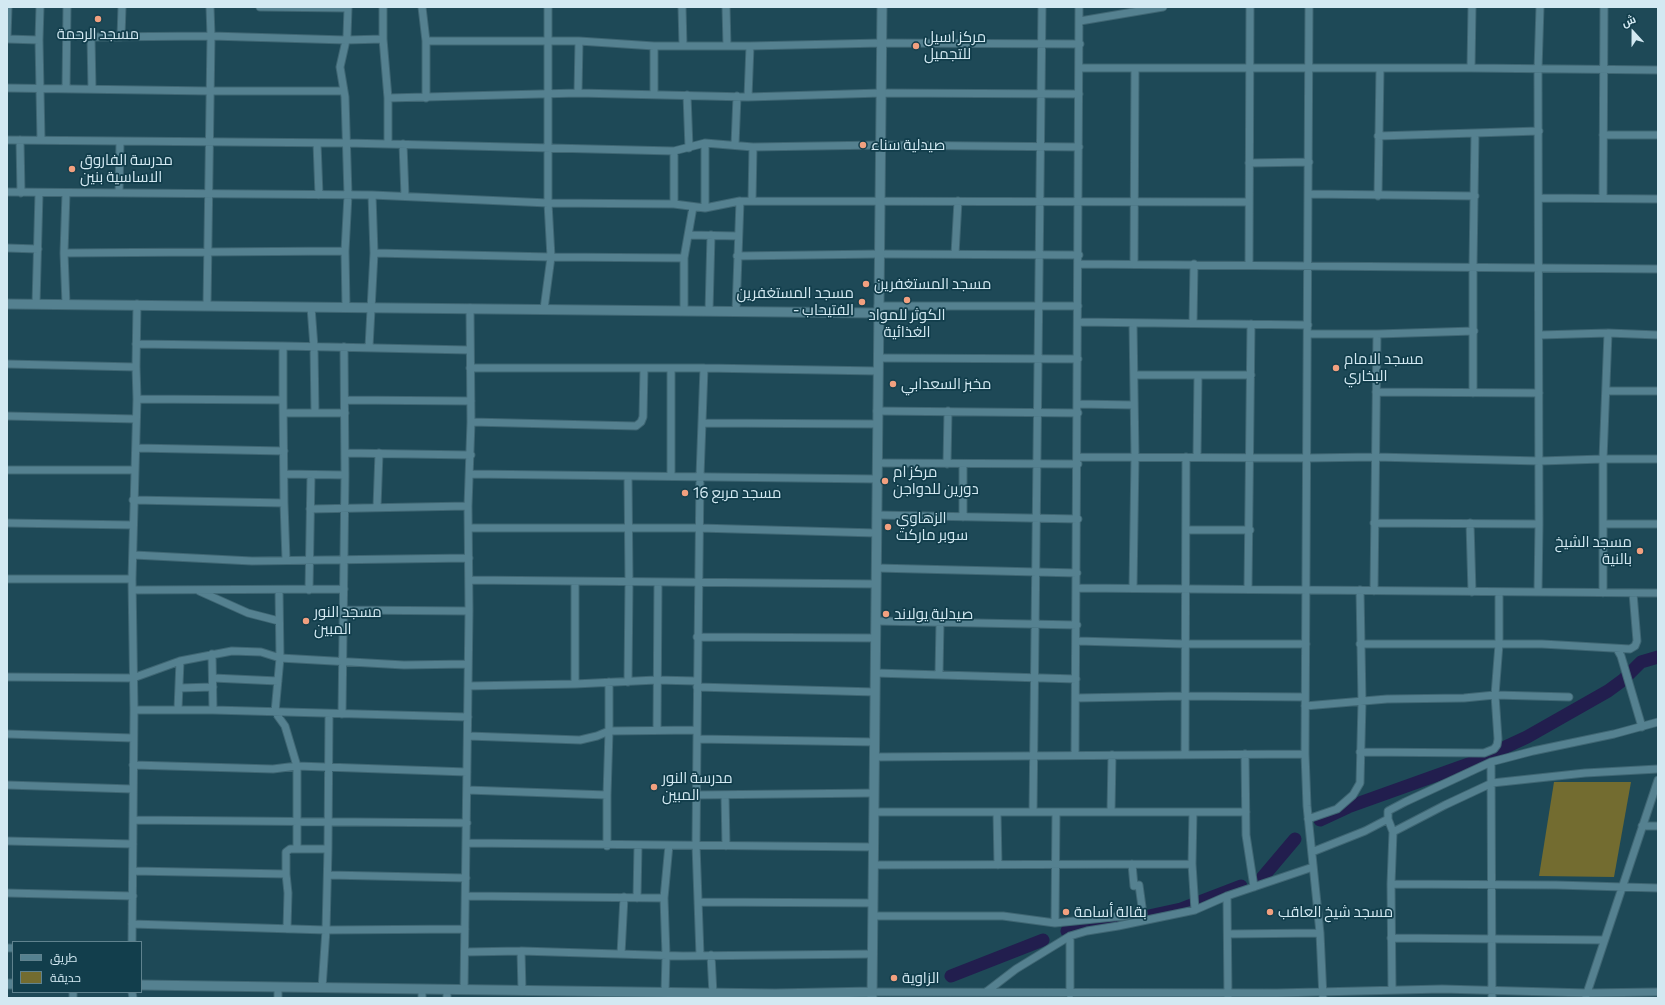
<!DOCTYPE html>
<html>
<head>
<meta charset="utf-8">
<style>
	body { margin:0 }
	#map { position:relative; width:1665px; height:1005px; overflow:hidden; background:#1e4957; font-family:Commissioner,Cairo,sans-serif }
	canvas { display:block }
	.frame { position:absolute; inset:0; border:8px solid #d3e9f2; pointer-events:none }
	.legend { position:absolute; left:12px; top:941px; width:130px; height:52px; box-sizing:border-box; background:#123e4c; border:1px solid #5f828e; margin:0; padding:5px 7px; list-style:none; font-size:12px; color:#d3e9f2 }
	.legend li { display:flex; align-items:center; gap:8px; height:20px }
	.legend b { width:20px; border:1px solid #5f828e }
	.north { position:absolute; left:1613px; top:12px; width:40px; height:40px; -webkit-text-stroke:3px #123e4c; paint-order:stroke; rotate:339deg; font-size:11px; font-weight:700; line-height:16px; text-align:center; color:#d3e9f2 }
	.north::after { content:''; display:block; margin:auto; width:14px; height:18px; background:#d3e9f2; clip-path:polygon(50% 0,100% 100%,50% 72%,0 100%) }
</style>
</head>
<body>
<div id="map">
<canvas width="1665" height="1005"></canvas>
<div class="frame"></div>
<ul class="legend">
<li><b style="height:5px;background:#558190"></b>طريق</li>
<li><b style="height:11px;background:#736c30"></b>حديقة</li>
</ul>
<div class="north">ش</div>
</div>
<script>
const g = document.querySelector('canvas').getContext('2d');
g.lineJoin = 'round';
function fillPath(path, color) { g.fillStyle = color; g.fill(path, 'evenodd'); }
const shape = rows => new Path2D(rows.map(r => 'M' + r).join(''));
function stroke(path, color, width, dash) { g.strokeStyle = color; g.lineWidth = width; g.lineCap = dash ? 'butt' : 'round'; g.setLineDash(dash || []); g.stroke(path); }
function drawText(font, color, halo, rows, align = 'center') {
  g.font = font + ' Commissioner,Cairo,sans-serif'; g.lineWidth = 3.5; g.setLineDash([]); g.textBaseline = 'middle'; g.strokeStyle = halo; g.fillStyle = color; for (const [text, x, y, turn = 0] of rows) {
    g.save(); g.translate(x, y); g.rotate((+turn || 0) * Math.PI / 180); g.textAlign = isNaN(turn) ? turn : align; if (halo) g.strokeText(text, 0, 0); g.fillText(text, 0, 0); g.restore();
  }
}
const green = shape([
	[1554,782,1631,782,1614,877,1539,876]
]);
const river = shape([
	[1320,820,1348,807,1471,763,1527,737,1608,691,1623,680,1641,662,1658,657],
	[1262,878,1295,839],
	[1067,931,1135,919,1181,909,1241,886],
	[951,976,1043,940]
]);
const minor = shape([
	[40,7,39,40,41,140],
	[260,7,348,8,347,36,340,67,345,97,348,195,345,251,346,307],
	[383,7,383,39,388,98,388,144],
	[422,7,426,41,426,98],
	[682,7,683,46],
	[726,7,727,46],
	[1309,7,1305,754,1307,806,1320,933,1323,998],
	[1080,21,1163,7],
	[66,36,91,37,211,36,346,40,383,39],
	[91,37,92,89],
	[121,37,122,7],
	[7,38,8,7],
	[7,39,39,40],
	[426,41,579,41,654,46,750,46,881,43,1080,44],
	[654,46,654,94],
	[1079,68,1471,68,1658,70],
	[1471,68,1472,7],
	[7,88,210,91,344,91],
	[66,89,67,7],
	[578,93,579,41],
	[687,95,689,148],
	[748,97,750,46],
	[388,98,578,93,748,97,881,93,1079,94],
	[1603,135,1658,135],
	[1378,136,1539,131],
	[7,140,346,143,674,151,705,143,753,147,880,145,1079,147],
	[20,140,21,193],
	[317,143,319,195],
	[403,144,405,196],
	[735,145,737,96],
	[674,151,674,204],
	[1249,163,1309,162],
	[7,192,372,195,548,203,674,204,705,208,740,201,1248,202],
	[119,193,120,142],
	[1309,194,1475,196],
	[1378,196,1380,69],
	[1603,197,1604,7],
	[1539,198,1658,199],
	[752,201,753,147],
	[705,208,705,143],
	[689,235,738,236],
	[7,248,38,249],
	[64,253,345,251],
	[374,253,551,257,684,258],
	[955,254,958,201],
	[737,256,879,254,1079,255],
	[1079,264,1658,269],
	[1134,264,1135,68],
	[1249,265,1250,7],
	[36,304,39,193],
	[66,304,64,253,66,193],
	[207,306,211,36,210,7],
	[878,306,1078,306],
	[311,307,314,347,315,413],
	[544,309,551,257,548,203,548,7],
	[684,311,684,258,693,207],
	[709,311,711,235],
	[736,311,740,201],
	[1078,322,1308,325],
	[1193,323,1194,264],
	[1308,334,1377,334,1474,331],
	[1540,335,1608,333,1658,335],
	[136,344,283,346,283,400,137,399],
	[283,346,469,350],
	[369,347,374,253,372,195],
	[878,358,1078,359],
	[7,364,136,367],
	[470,368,704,368,878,371],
	[671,368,671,476],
	[1134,375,1251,375],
	[1606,391,1658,391],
	[1376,392,1539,393],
	[1473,393,1473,266,1475,133],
	[345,400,471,401],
	[1078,404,1134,405],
	[877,411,1078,413],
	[284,413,345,413],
	[7,416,136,419],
	[471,422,636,426,641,422,643,417,644,368],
	[702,423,877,424],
	[136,448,284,451],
	[345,453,471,455],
	[1078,457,1307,458,1375,457,1540,461,1603,459,1658,459],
	[1197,457,1198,375],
	[877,463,1078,464],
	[947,464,948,411],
	[963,464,963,517],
	[7,470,134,470],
	[284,474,345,475],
	[470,474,877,479],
	[628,476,629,582,628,682],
	[133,500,284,503,283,400],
	[284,503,286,560],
	[377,507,379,453],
	[310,509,468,506],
	[877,515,1078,519],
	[7,523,133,525],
	[1374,523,1539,524],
	[1470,523,1472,592],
	[1603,524,1658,524],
	[469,528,699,528,876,533],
	[1186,530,1250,530],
	[134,555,252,561,469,558],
	[876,568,1077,573],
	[7,579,132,579],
	[469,580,876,584],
	[575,582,575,684],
	[1077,588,1658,593],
	[1133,588,1135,456,1133,323],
	[1248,589,1251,324],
	[133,590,344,589],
	[279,590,280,658,275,712,285,726,297,766,467,772],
	[309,590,311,475],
	[199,591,248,613,279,621],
	[1374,591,1377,334],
	[1538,592,1539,524,1538,70,1540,7],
	[1603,593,1603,459,1608,333],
	[344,610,469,611],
	[876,621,1077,625],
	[697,637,876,638],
	[1077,641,1185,644,1306,644],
	[1360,644,1542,644,1630,649,1635,646,1637,641,1633,593],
	[1617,649,1621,656,1642,727],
	[212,654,213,710],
	[875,673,1076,679],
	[939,674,940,622],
	[7,677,133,678,180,661,232,651,261,652,280,658,404,665,468,664],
	[213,678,278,681],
	[609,682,609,731,697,730],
	[468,686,575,684,656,680,697,681],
	[697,687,875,692],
	[179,688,213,687],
	[1076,698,1185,696,1305,697],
	[1305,706,1387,699,1464,698,1495,695,1569,697],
	[178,709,180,661],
	[134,710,213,710,468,717],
	[342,714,345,475,344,347],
	[657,730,658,582],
	[7,734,133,738],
	[468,736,580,740,597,736,609,731,607,795],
	[697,739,700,476,704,368],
	[1360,752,1484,753,1494,749,1497,745,1498,739,1495,695,1499,644,1499,592],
	[1185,754,1186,457],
	[1245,754,1246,835,1254,887],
	[1075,755,1079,7],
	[875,757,1305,754],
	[1491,762,1492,998],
	[7,785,132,789],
	[467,790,607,795,607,846],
	[696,795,874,793],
	[725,795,726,846],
	[874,812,1246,812],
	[997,812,998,865],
	[1033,812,1042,7],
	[1111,812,1112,755],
	[1193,812,1192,864,1195,910],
	[1308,819,1337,809,1353,795,1360,783,1362,702,1360,590],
	[133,820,467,823],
	[1642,826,1658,826],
	[1393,832,1445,805,1492,783,1585,773,1658,769],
	[7,841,133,844],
	[467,843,874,847],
	[328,849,329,714],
	[1312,852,1365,831,1388,819],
	[874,865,1192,864],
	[133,871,286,874,288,893,287,929],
	[286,874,286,852,290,849,297,849],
	[328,875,466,878],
	[1391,884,1556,885,1658,888],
	[7,893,133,896],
	[466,896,664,898],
	[1227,896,1228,998],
	[637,898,638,846],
	[699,902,873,903],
	[873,916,1003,916,1055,923,1143,914,1139,885,1134,886,1132,864],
	[1055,923,1056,812],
	[132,924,326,930,328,849,297,849,297,766,273,769,133,765],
	[1228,934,1320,933],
	[1070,936,1070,994],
	[1391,938,1604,940],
	[132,942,134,710,132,579,137,399,136,367,137,304],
	[7,948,13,948],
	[521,951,522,991],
	[465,952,521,951,683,956,873,954],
	[621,954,624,897],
	[700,955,696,845,697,739,875,742],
	[711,955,713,994],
	[322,988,326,930,465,929],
	[447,990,447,998],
	[464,990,469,611,468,506,471,422,470,308],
	[1392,990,1391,884,1393,832,1388,819,1388,811,1405,802,1491,762,1533,751,1614,734,1658,722],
	[132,992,133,998],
	[872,992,1277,993,1442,989,1587,993,1658,992],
	[986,992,1016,969,1070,936,1087,931,1118,926,1195,910,1227,896,1313,867],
	[665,993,666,955,664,898,669,845],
	[1586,996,1658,780],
	[73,998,73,992],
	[278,998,278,987],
	[422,998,422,990]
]);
const tertiary = shape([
	[7,304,878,313],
	[7,984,13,984],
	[141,985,775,994,872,992],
	[872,998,882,7]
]);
const markers = [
	[98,19,4,"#f2a07f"],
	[916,46,4,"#f2a07f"],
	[863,145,4,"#f2a07f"],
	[72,169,4,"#f2a07f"],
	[866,284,4,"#f2a07f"],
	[907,300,4,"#f2a07f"],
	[862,302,4,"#f2a07f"],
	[1336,368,4,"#f2a07f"],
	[893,384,4,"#f2a07f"],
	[885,481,4,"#f2a07f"],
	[685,493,4,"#f2a07f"],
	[888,527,4,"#f2a07f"],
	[1640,551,4,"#f2a07f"],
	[886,614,4,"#f2a07f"],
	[306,621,4,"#f2a07f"],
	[654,787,4,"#f2a07f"],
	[1066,912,4,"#f2a07f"],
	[1270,912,4,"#f2a07f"],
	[894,978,4,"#f2a07f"]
];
const poiNames = [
	["مسجد الرحمة",98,34,"center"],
	["مركز اسيل",924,37],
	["للتجميل",924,54],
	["صيدلية سناء",871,145],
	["مدرسة الفاروق",80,160],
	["الاساسية بنين",80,177],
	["مسجد المستغفرين",874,284],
	["مسجد المستغفرين",854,293,"right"],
	["- الفتيحاب",854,310,"right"],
	["الكوثر للمواد",907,315,"center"],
	["الغذائية",907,332,"center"],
	["مسجد الامام",1344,359],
	["البخاري",1344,376],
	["مخبز السعدابي",901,384],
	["مركز ام",893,472],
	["دورين للدواجن",893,489],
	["مسجد مربع 16",693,493],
	["الزهاوي",896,518],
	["سوبر ماركت",896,535],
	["مسجد الشيخ",1632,542,"right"],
	["بالنية",1632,559,"right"],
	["مسجد النور",314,612],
	["المبين",314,629],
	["صيدلية يولاند",894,614],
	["مدرسة النور",662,778],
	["المبين",662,795],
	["بقالة أسامة",1074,912],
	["مسجد شيخ العاقب",1278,912],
	["الزاوية",902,978]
];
fillPath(green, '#736c30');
stroke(river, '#221e4e', 13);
stroke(minor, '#3f6673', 9);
stroke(tertiary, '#3f6673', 11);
stroke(minor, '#558190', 7);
stroke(tertiary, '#558190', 9);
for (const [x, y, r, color] of markers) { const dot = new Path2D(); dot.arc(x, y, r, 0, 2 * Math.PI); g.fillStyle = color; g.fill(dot); stroke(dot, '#123e4c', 1.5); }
drawText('15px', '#d3e9f2', '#123e4c', poiNames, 'left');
</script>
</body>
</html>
